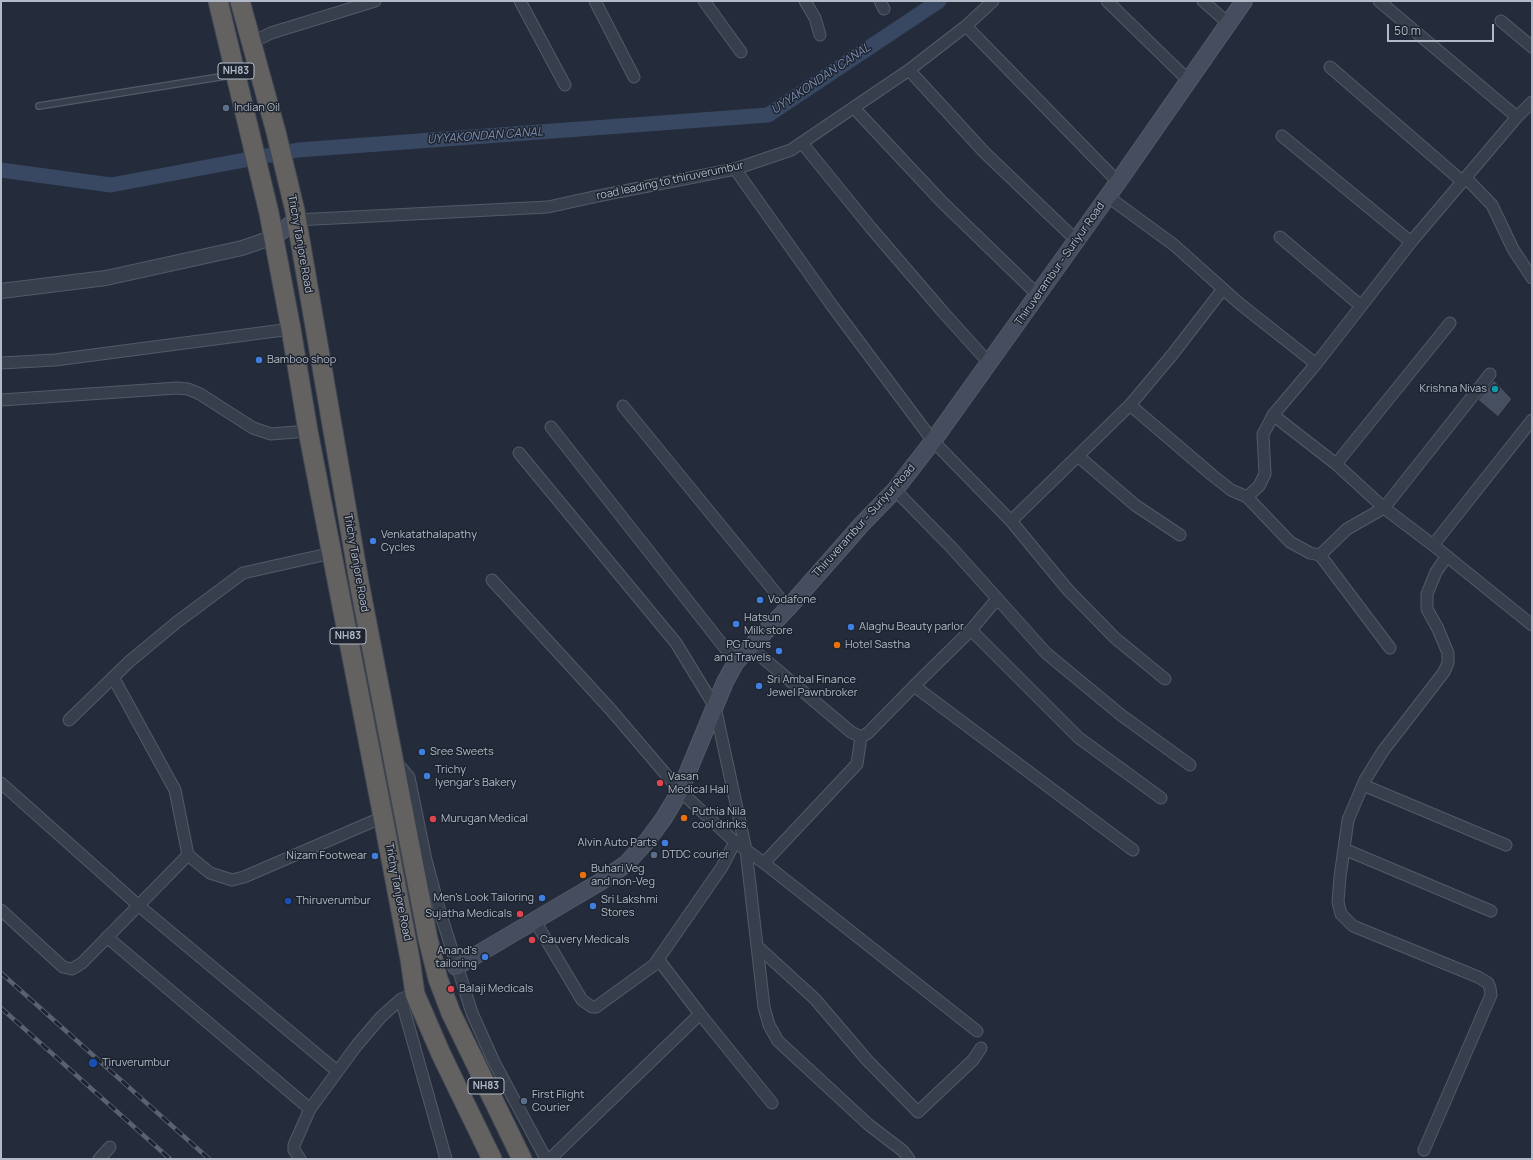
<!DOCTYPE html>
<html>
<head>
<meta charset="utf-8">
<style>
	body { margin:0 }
	#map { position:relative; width:1533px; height:1160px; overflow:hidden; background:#242c3b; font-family:Manrope,sans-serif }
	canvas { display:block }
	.frame { position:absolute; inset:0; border:2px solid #b3bac7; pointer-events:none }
	.scale { position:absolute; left:1387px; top:24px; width:107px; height:18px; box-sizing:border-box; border:2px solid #b3bac7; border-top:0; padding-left:5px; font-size:12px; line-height:14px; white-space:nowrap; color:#b3bac7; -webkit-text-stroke:3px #1d2430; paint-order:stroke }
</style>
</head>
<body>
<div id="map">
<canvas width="1533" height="1160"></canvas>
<div class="frame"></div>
<div class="scale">50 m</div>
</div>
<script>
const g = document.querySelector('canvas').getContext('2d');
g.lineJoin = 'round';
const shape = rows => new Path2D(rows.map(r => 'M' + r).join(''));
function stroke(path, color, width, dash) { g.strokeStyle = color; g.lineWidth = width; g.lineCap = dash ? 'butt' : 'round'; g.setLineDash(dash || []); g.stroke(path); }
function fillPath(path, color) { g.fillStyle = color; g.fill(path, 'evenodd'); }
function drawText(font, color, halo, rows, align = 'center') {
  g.font = font + ' Manrope,sans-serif'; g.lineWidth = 3; g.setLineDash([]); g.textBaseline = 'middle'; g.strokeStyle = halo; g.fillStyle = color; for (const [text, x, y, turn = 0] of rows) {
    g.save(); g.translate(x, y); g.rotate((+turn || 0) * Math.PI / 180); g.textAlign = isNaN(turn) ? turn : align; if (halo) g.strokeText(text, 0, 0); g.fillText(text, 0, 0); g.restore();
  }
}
const canal = shape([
	[1,170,111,185,298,150,768,115,939,1]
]);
const building = shape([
	[1494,380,1512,399,1498,417,1478,400,1494,380]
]);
const service = shape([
	[39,106,232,75]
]);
const minor = shape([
	[520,1,565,85],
	[595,1,634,77],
	[704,1,741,52],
	[805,1,815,18,820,35],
	[880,1,884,9],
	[1107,1,1188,80],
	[1203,1,1229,24],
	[1379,1,1517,117],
	[1501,21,1532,47],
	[966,26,1118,182],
	[251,43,271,33,375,1],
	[1330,67,1463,182],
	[909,70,984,152,1076,240],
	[854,108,942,202,1038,295],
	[1282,136,1411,242],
	[802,143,871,228,943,312,989,363],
	[735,169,833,307,933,441,1011,521,1130,405,1172,355,1223,289],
	[1466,178,1492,205,1513,249,1532,278],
	[1107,196,1174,245,1240,304,1316,364,1411,242,1517,117,1532,102],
	[296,220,548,207,598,196,735,169,791,150,909,70,966,26,993,1],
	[1280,237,1361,306],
	[1450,323,1336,464,1384,508,1433,545,1532,420],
	[1,363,55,360,291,329],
	[1,400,177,388,188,389,200,394,253,428,271,434,308,431],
	[1130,405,1212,475,1231,490,1247,497,1290,542,1310,553,1320,555,1347,529,1384,508,1490,374],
	[623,406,788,608],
	[1273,415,1336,464],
	[551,427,736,662],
	[519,453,676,643,715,707,746,850,764,1007,769,1025,778,1041,869,1125,903,1151,909,1159],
	[1078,456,1135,505,1180,535],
	[895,490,951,547,1046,653,1121,715,1190,765],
	[1247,497,1259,486,1265,474,1263,434,1267,427,1273,415,1316,364],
	[1011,521,1068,590,1115,638,1165,679],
	[1433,545,1532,625],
	[1320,555,1390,648],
	[492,580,611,710,680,791,735,842,764,863,977,1031],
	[971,630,1079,738,1161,798],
	[750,647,851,732,861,737,868,733,914,686,1133,850],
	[113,677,175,790,188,855],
	[914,686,971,630,997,599],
	[69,720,130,661,177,622,243,573,332,553],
	[396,762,409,777,426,860,440,912,472,1013,494,1062,546,1159],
	[1,783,138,905,337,1071],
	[1363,785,1506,845],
	[1344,849,1491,911],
	[764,863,857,764,861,737],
	[1,910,63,967,72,969,82,963,188,855,210,873,232,880,244,877,383,817],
	[535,921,582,1000,592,1007,596,1007,654,965,722,867,735,842],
	[107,937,310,1109],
	[757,946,815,999,867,1060,918,1112,973,1060,981,1048],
	[658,959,700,1014,772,1103],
	[401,999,446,1159],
	[1424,1150,1491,995,1490,988,1488,983,1478,977,1353,926,1341,914,1338,902,1340,877,1348,820,1365,780,1383,751,1444,672,1448,663,1448,653,1438,629,1427,609,1427,594,1436,572,1447,556],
	[99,1159,110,1147],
	[300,1159,294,1150,294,1145,310,1109,357,1045,381,1017,401,999,415,994],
	[550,1159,700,1014]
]);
const tertiary = shape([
	[1,291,106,278,242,248,274,237]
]);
const secondary = shape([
	[274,237,296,220],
	[456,967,600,882,626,864,647,841,664,818,680,791,725,682,736,662,788,608,862,524,895,490,933,441,1118,182,1244,1]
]);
const trunk = shape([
	[218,1,269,213,291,329,308,431,383,817,410,959,415,994,441,1054,492,1159],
	[240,1,276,132,295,211,360,587,428,939,438,979,451,1013,522,1159]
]);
const rail = shape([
	[1,973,209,1159],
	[1,1008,170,1159]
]);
const markers = [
	[226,108,4,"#5c6f8a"],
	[259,360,4,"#3f7fe0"],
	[1495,389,4,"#0f9aa8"],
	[373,541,4,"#3f7fe0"],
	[760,600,4,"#3f7fe0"],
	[736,624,4,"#3f7fe0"],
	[851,627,4,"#3f7fe0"],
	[837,645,4,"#e8710a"],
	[779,651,4,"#3f7fe0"],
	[759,686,4,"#3f7fe0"],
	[422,752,4,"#3f7fe0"],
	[427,776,4,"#3f7fe0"],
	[660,783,4,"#e0444e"],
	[684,818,4,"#e8710a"],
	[433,819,4,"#e0444e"],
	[665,843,4,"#3f7fe0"],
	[654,855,4,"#5c6f8a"],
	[375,856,4,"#3f7fe0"],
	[583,875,4,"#e8710a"],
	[542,898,4,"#3f7fe0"],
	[288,901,4,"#1a4fb4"],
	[593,906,4,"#3f7fe0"],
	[520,914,4,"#e0444e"],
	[532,940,4,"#e0444e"],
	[485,957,4,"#3f7fe0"],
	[451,989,4,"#e0444e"],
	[93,1063,5,"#1a4fb4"],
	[524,1101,4,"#5c6f8a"]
];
const shields = [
	[236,71,36],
	[348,636,36],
	[486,1086,36]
];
const shieldNames = [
	["NH83",236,71],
	["NH83",348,636],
	["NH83",486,1086]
];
const poiNames = [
	["Indian Oil",234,108],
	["Bamboo shop",267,360],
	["Krishna Nivas",1487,389,"right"],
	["Venkatathalapathy",381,535],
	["Cycles",381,548],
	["Vodafone",768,600],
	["Hatsun",744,618],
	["Milk store",744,631],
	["Alaghu Beauty parlor",859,627],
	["PG Tours",771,645,"right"],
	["and Travels",771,658,"right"],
	["Hotel Sastha",845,645],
	["Sri Ambal Finance",767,680],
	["Jewel Pawnbroker",767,693],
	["Sree Sweets",430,752],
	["Trichy",435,770],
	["Iyengar's Bakery",435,783],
	["Vasan",668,777],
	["Medical Hall",668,790],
	["Puthia Nila",692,812],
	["cool drinks",692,825],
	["Murugan Medical",441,819],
	["Alvin Auto Parts",657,843,"right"],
	["DTDC courier",662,855],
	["Nizam Footwear",367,856,"right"],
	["Buhari Veg",591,869],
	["and non-Veg",591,882],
	["Men's Look Tailoring",534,898,"right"],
	["Sri Lakshmi",601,900],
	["Stores",601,913],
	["Thiruverumbur",296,901],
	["Sujatha Medicals",512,914,"right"],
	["Cauvery Medicals",540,940],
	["Anand's",477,951,"right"],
	["tailoring",477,964,"right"],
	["Balaji Medicals",459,989],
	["Tiruverumbur",102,1063],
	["First Flight",532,1095],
	["Courier",532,1108]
];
const streetNames = [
	["road leading to thiruverumbur",670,181,-12],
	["Trichy Tanjore Road",300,244,80],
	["Thiruverambur - Suriyur Road",1060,264,-55],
	["Thiruverambur - Suriyur Road",864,521,-48],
	["Trichy Tanjore Road",356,563,80],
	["Trichy Tanjore Road",398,892,79]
];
const waterNames = [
	["UYYAKONDAN CANAL",821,79,-34],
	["UYYAKONDAN CANAL",485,136,-4]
];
stroke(canal, '#384762', 15);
fillPath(building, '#454f60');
stroke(building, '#1f2632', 1);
stroke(service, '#535a66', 8);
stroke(minor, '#535a66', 13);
stroke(tertiary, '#535a66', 16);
stroke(secondary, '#535a66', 18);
stroke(trunk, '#404753', 21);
stroke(service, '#383f4c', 5.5);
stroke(minor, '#383f4c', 11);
stroke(tertiary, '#383f4c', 14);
stroke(secondary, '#464d5e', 16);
stroke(trunk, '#646260', 19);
stroke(rail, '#5a6272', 4.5);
stroke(rail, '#1d2430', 3, [9]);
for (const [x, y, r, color] of markers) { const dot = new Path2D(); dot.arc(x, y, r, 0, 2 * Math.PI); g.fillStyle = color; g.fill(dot); stroke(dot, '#1d2430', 1.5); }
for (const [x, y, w] of shields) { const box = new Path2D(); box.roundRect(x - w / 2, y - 8, w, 16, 3); g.fillStyle = '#1d2430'; g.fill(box); stroke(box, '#b3bac7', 1); }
drawText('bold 10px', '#b3bac7', null, shieldNames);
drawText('11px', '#b3bac7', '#1d2430', poiNames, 'left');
drawText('11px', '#b3bac7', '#1d2430', streetNames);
drawText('italic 12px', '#7c8eae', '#1d2430', waterNames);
</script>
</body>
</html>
